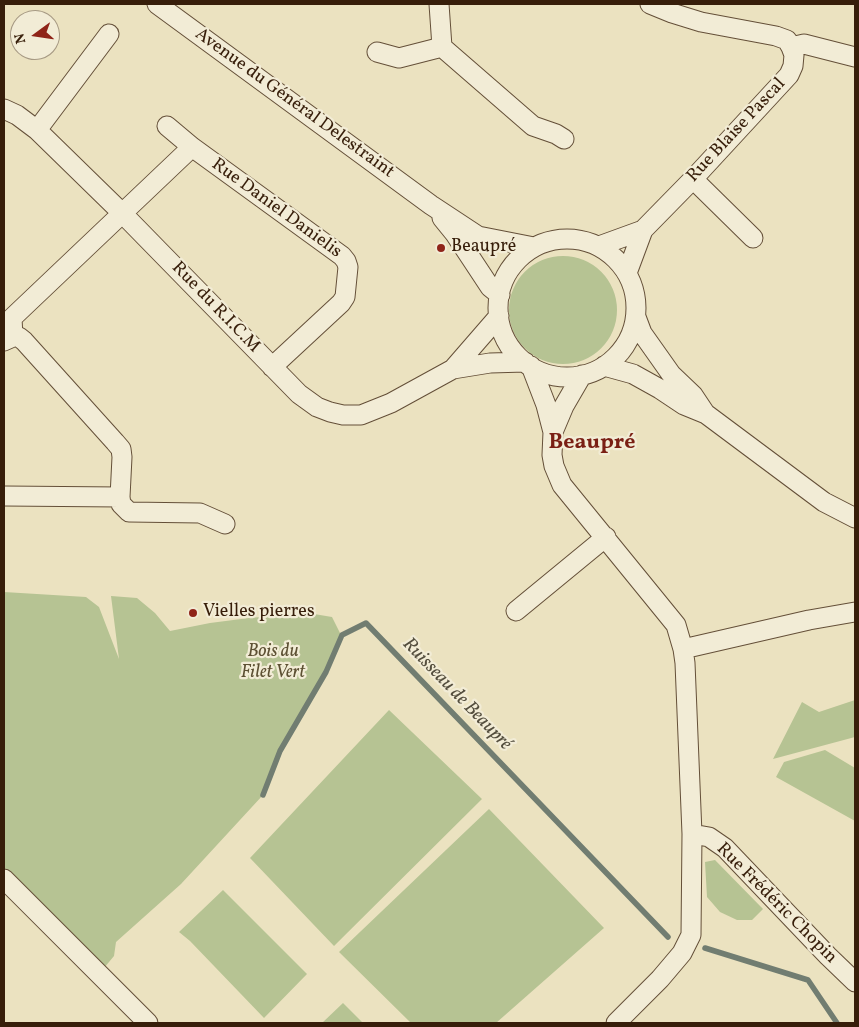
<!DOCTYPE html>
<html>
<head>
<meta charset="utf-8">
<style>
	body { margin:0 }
	#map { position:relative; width:859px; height:1027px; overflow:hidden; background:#ebe2c0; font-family:Vollkorn,serif }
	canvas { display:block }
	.frame { position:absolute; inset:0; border:5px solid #371e0a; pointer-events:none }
	.north { position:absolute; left:10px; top:10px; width:50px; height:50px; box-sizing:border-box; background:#f2ecd6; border:1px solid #a79a84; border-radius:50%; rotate:256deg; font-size:14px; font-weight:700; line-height:20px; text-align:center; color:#371e0a }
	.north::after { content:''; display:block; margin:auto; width:18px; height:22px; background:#8f2418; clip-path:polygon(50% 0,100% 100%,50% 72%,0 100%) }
</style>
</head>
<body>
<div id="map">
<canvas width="859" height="1027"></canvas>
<div class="frame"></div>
<div class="north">N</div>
</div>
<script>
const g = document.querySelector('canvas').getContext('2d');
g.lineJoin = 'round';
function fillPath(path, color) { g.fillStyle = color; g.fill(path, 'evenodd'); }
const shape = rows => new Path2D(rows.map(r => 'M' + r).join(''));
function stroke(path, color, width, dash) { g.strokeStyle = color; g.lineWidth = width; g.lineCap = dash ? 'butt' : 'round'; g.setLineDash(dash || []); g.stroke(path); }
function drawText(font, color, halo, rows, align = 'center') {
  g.font = font + ' Vollkorn,serif'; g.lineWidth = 4.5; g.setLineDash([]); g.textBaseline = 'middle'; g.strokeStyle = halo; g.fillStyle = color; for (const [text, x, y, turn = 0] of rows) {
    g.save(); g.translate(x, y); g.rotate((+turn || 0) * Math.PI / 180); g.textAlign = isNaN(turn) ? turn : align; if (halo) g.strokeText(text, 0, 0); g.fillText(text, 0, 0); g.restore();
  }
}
const green = shape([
	'509 310a54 54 0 1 1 108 0a54 54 0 1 1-108 0Z',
	[4,592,86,597,99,607,119,659,111,596,137,598,155,613,170,631,210,623,249,618,308,613,332,617,341,635,320,684,280,751,263,795,181,884,116,942,114,956,99,974,4,888],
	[855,700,855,737,773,759,802,702,819,712],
	[389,710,482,799,334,946,250,858],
	[825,750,855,768,855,821,776,777,784,762],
	[489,809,604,928,496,1023,411,1023,339,952],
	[715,860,763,909,752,920,737,920,720,912,707,897,705,862],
	[223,890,307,974,264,1018,190,941,179,932],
	[343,1003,363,1023,322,1023]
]);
const stream = shape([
	[263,795,280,751,326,672,342,635,366,623,668,937],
	[705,948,808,980,837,1023]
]);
const minor = shape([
	[157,4,431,205,478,236,534,247],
	[439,4,442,47,533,126,556,134,564,139],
	[791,47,804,44,855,57],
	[377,52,399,58,442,47],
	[4,109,17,115,37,130,122,213,299,394,317,407,330,412,343,415,361,415,391,403,453,369,490,363,525,362],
	[167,126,192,147],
	[37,130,109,34],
	[693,179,753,238],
	[442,218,455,234,490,287,500,295],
	'498 308a69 69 0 1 1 138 0a69 69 0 1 1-138 0Z',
	[599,246,643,230,693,179,789,75,793,66,794,55,791,47,787,40,776,36,701,22,672,13,650,4],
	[627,273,643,230],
	[636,317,642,333,659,357,671,374,693,395,705,413],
	[13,337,12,318,192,147,342,256,346,261,348,267,345,297,341,303,272,367],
	[4,341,13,337,19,337,24,341,115,442,121,449,122,457,120,497,4,496],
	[531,366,546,405,553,432,552,455,554,466,562,485,676,625,683,649,685,663,692,834,691,935,682,953,660,979,616,1023],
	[604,366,633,374,660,389,684,405,706,414,824,502,855,518],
	[453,369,499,316],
	[553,432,564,406,582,375],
	[120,497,121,504,129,512,200,513,225,524],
	[516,611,606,537],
	[683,649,809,620,855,612],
	[692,834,709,837,725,848,828,956,855,982],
	[4,879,148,1023]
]);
const markers = [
	[441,248,5,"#8f2418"],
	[193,613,5,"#8f2418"]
];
const streetNames = [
	["Avenue du Général Delestraint",294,104,36],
	["Rue Blaise Pascal",737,131,-47],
	["Rue Daniel Danielis",276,209,36],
	["Rue du R.I.C.M",215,308,46],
	["Rue Frédéric Chopin",776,904,45]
];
const poiNames = [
	["Beaupré",451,248],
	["Vielles pierres",203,613]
];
const parkNames = [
	["Bois du",273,653],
	["Filet Vert",273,674]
];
const waterNames = [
	["Ruisseau de Beaupré",456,695,46]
];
const districtNames = [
	["Beaupré",592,444]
];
fillPath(green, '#b6c393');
stroke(stream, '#717d71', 5.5);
stroke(minor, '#644f38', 21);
stroke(minor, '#f2ecd6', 19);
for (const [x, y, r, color] of markers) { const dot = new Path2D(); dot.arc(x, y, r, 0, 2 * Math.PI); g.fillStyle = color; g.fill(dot); stroke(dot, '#f2ecd6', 2); }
drawText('18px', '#371e0a', '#f2ecd6', streetNames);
drawText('18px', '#371e0a', '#f2ecd6', poiNames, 'left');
drawText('italic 18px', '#5d5033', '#f2ecd6', parkNames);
drawText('italic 19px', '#544e3e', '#f2ecd6', waterNames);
drawText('bold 22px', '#7a1f14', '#f2ecd6', districtNames);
</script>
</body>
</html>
